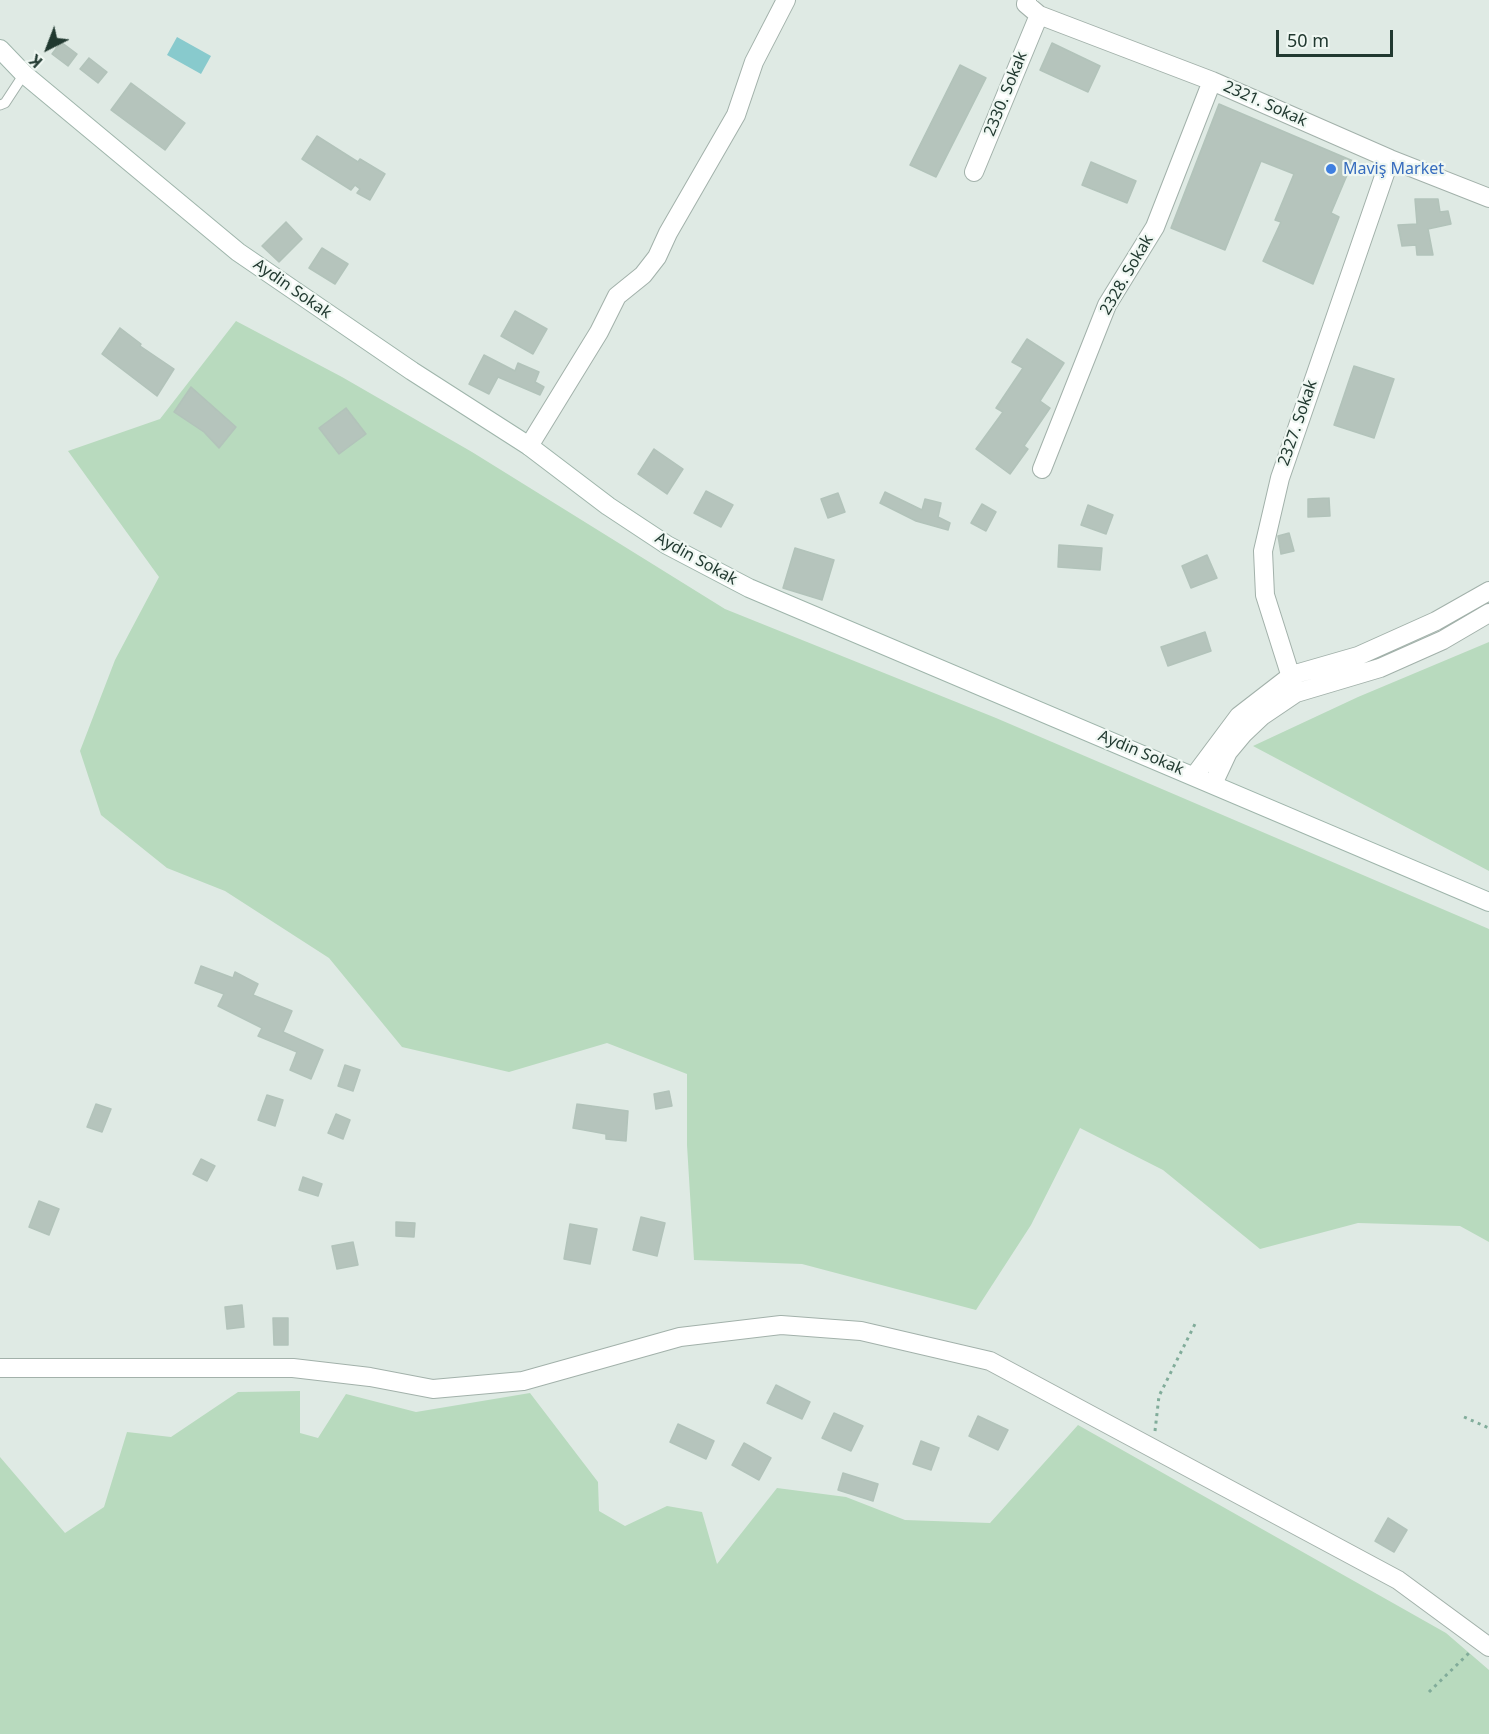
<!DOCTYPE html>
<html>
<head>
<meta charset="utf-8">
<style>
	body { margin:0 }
	#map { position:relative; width:1489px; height:1734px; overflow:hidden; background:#dfeae4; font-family:"Noto Sans",sans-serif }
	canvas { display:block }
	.north { position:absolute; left:18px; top:18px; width:60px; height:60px; -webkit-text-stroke:4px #eff7f2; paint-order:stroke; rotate:222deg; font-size:16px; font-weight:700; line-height:24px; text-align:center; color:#213930 }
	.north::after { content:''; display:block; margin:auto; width:21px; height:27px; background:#213930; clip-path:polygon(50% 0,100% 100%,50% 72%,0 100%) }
	.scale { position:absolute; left:1276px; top:30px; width:117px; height:27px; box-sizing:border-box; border:3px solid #213930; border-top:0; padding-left:8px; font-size:18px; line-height:21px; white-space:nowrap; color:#213930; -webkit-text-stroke:4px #eff7f2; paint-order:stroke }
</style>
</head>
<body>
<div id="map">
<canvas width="1489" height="1734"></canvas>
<div class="north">K</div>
<div class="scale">50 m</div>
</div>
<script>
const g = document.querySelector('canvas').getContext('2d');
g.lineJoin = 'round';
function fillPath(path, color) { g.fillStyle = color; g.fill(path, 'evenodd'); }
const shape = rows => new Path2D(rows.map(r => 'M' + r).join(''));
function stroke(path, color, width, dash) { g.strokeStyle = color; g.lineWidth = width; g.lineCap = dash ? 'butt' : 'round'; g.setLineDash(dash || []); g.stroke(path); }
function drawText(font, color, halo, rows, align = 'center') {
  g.font = font + ' "Noto Sans",sans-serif'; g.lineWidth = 4.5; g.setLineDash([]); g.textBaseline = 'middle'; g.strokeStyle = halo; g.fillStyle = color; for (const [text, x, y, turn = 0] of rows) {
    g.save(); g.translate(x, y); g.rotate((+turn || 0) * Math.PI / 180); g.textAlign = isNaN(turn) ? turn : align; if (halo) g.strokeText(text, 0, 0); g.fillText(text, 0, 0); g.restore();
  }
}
const green = shape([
	[236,321,342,377,472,452,725,609,996,718,1489,929,1489,1242,1460,1226,1358,1223,1260,1249,1163,1170,1080,1128,1031,1225,976,1310,802,1264,694,1260,687,1145,687,1074,607,1043,509,1072,402,1047,329,958,225,891,167,868,101,815,80,751,115,660,159,577,68,451,160,419],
	[1489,642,1489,871,1253,746,1358,697],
	[300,1391,300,1433,318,1438,346,1394,416,1412,530,1393,598,1482,599,1511,625,1526,667,1506,702,1512,717,1564,777,1488,846,1497,905,1520,990,1523,1078,1425,1446,1633,1489,1670,1489,1734,0,1734,0,1457,65,1533,104,1507,127,1432,171,1437,238,1392]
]);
const water = shape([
	[177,37,211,56,201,74,167,55]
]);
const building = shape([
	[61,42,77,54,68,66,52,54,61,42],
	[1052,43,1100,66,1088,92,1040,70,1052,43],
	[89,58,107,72,98,83,80,69,89,58],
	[960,65,986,78,936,177,910,165,960,65],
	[131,83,185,123,165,150,111,110,131,83],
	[1219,104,1353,161,1331,213,1339,217,1313,284,1263,261,1281,222,1275,220,1294,174,1261,161,1225,250,1171,228,1219,104],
	[317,136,358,162,360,159,385,174,370,200,357,193,360,189,355,185,351,190,302,159,317,136],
	[1091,162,1136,181,1127,203,1082,185,1091,162],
	[1415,199,1438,199,1440,212,1448,211,1451,224,1428,229,1433,255,1417,255,1416,245,1402,246,1398,225,1417,224,1415,199],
	[286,222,302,239,279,262,262,246,286,222],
	[322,248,348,264,335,284,309,268,322,248],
	[515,311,547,329,533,354,501,336,515,311],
	[120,328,141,344,140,346,174,369,157,396,102,354,120,328],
	[1027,339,1064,363,1040,401,1050,408,1024,446,1028,449,1010,474,976,449,1003,412,996,408,1023,368,1012,362,1027,339],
	[484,355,515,371,518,363,539,372,535,382,544,387,540,395,498,377,489,394,469,384,484,355],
	[1354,366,1394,379,1374,438,1334,425,1354,366],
	[191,387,236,427,219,448,204,432,174,412,191,387],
	[346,408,366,434,339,454,319,428,346,408],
	[654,449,683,469,667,494,638,474,654,449],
	[706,491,733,505,721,527,694,513,706,491],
	[885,492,922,510,925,499,941,503,938,517,950,523,948,530,916,521,880,503,885,492],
	[838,493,845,512,828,518,821,499,838,493],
	[1329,498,1330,516,1308,517,1308,499,1329,498],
	[982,504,996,512,986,531,971,523,982,504],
	[1088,505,1113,515,1106,534,1081,525,1088,505],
	[1289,533,1294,551,1281,554,1278,536,1289,533],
	[1059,545,1102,548,1100,570,1058,567,1059,545],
	[795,548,834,560,822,600,783,588,795,548],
	[1207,555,1217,578,1191,588,1182,566,1207,555],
	[1205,632,1211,651,1168,666,1161,647,1205,632],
	[201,966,233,978,235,972,258,984,253,995,292,1011,283,1032,323,1050,311,1079,290,1070,297,1052,258,1036,262,1028,218,1006,224,994,195,983,201,966],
	[345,1065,360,1070,353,1091,338,1086,345,1065],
	[669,1091,672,1106,656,1109,654,1094,669,1091],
	[267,1095,283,1100,275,1126,258,1120,267,1095],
	[96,1104,111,1109,102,1132,87,1127,96,1104],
	[577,1104,628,1111,626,1141,606,1139,606,1134,573,1128,577,1104],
	[336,1114,350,1120,343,1139,328,1133,336,1114],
	[201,1159,215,1166,207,1181,193,1174,201,1159],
	[303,1177,322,1184,318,1196,299,1190,303,1177],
	[39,1201,59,1209,49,1235,29,1227,39,1201],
	[641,1217,665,1223,657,1256,633,1250,641,1217],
	[396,1222,415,1223,414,1237,396,1236,396,1222],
	[570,1224,597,1229,590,1264,564,1259,570,1224],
	[353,1242,358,1265,337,1269,332,1246,353,1242],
	[242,1305,244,1327,227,1329,225,1307,242,1305],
	[273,1318,288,1318,288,1345,274,1345,273,1318],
	[776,1385,810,1402,802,1419,767,1403,776,1385],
	[834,1413,863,1426,851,1451,822,1438,834,1413],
	[978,1416,1008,1430,998,1450,969,1436,978,1416],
	[678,1424,714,1441,706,1459,670,1442,678,1424],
	[921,1441,939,1448,931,1470,913,1464,921,1441],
	[744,1443,771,1458,759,1480,732,1465,744,1443],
	[843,1473,878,1484,873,1501,838,1490,843,1473],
	[1388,1518,1407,1530,1394,1552,1375,1541,1388,1518]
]);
const path = shape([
	[1464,1417,1489,1428],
	[1155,1431,1159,1396,1195,1324],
	[1429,1692,1470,1652]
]);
const lane = shape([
	[0,105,5,103,24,74]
]);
const street = shape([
	[1027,0,1026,4,1039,15,1212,81,1390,159,1489,198],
	[974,172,1039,15],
	[529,446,599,332,617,296,643,275,657,257,668,233,736,115,754,62,786,0],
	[1042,469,1107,305,1155,227,1212,81],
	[1296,693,1265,595,1263,551,1280,478,1390,159],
	[1195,775,1239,716,1292,675,1358,656,1436,621,1489,591],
	[1213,784,1228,752,1243,734,1262,716,1296,693,1380,668,1443,640,1489,613],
	[0,1368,293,1368,370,1377,433,1389,523,1381,680,1337,781,1325,861,1331,990,1361,1398,1580,1489,1647]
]);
const secondary = shape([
	[0,49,24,74,238,252,412,371,529,446,608,506,667,545,749,588,1489,902]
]);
const markers = [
	[1331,169,6,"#3f7fe0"]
];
const streetNames = [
	["2330. Sokak",1006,94,-68],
	["2321. Sokak",1265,104,24],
	["2328. Sokak",1127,275,-60],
	["Aydin Sokak",292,289,35],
	["2327. Sokak",1298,423,-71],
	["Aydin Sokak",696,559,29],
	["Aydin Sokak",1141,753,23]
];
const shopNames = [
	["Maviş Market",1343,169]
];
fillPath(green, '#b8dabe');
fillPath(water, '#88cacd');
fillPath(building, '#b5c4bc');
stroke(building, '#b2c3ba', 1.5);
stroke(lane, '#a2b1aa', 11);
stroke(street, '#a2b1aa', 20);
stroke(secondary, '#9fb5ab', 20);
stroke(path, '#81ac9a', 3, [3, 4.5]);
stroke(lane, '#fff', 9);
stroke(street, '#fff', 18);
stroke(secondary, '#fff', 18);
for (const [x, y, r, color] of markers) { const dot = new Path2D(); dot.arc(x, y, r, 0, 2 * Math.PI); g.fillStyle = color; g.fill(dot); stroke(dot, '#eff7f2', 2); }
drawText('16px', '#213930', '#eff7f2', streetNames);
drawText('16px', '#366cbe', '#eff7f2', shopNames, 'left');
</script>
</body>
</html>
